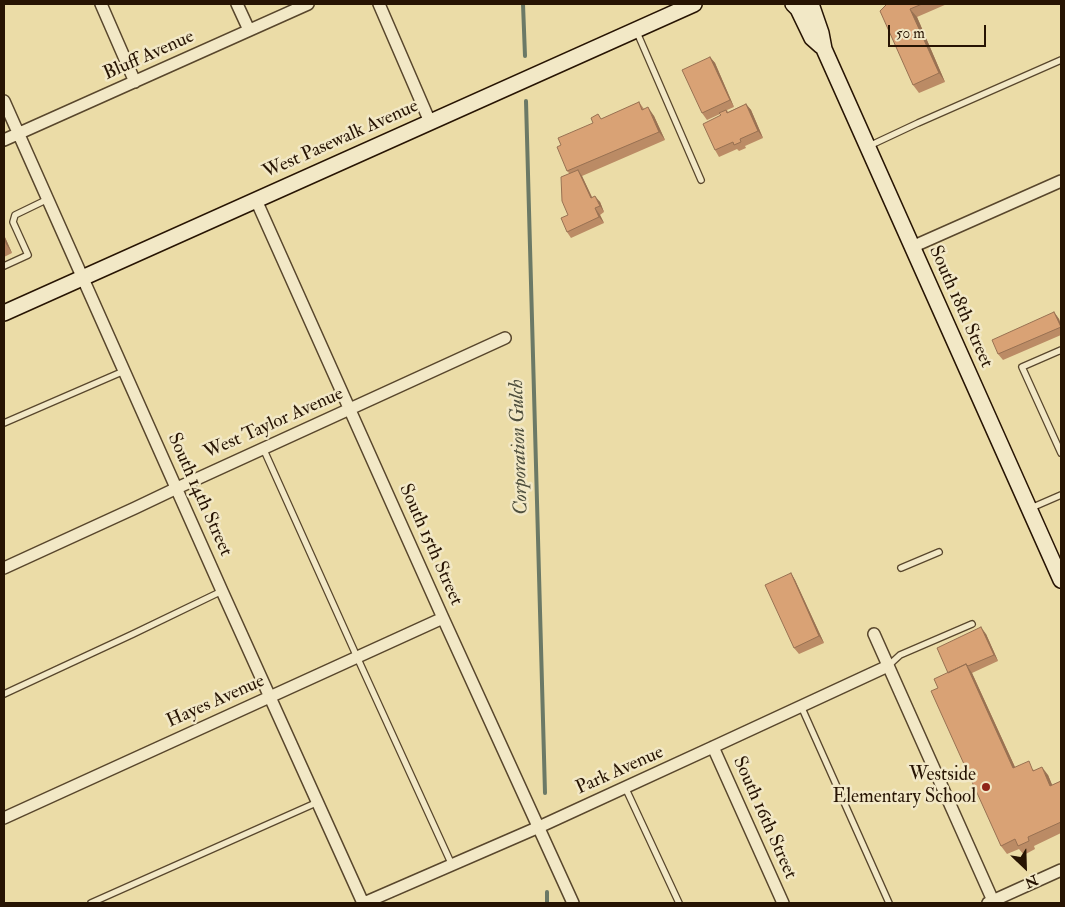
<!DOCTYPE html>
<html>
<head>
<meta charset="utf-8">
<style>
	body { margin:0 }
	#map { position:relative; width:1065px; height:907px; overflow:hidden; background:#ebdca7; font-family:"IM FELL Double Pica",serif }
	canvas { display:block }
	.frame { position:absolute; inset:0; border:5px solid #271403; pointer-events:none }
	.north { position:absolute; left:1000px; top:842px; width:50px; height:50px; -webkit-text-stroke:4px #f2e8c6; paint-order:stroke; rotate:156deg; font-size:14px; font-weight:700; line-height:20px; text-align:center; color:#271403 }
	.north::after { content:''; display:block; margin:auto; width:18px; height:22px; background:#271403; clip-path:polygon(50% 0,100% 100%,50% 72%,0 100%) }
	.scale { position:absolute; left:888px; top:25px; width:98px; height:22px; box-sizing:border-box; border:2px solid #271403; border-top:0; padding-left:6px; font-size:15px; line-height:18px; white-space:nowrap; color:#271403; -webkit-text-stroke:4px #f2e8c6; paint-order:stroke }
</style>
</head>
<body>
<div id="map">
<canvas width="1065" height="907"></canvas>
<div class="frame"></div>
<div class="north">N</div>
<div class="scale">50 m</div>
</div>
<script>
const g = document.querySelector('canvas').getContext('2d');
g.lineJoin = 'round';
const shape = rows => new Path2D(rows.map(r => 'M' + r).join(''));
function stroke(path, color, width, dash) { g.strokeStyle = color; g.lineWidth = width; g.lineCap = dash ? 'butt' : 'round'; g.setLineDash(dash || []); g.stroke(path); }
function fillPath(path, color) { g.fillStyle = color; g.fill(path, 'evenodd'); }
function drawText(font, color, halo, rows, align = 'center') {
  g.font = font + ' "IM FELL Double Pica",serif'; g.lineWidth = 5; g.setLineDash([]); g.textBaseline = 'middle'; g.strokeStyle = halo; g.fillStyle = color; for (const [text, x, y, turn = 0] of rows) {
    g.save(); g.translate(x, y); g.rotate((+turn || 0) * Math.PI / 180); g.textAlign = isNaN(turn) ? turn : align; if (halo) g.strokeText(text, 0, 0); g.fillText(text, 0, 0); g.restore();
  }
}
const stream = shape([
	[523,4,525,56],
	[526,101,545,793],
	[547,892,547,903]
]);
const lane = shape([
	[636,30,701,180],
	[869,146,918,123,1061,60],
	[4,266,28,255,13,222,15,215,48,199],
	[1061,351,1061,350,1022,367,1061,453],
	[4,423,124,371],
	[263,448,357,657,452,865],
	[1031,508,1061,495],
	[901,568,939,552],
	[888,666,900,655,972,624],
	[4,694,133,634,222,591],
	[801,706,889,903],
	[625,787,679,903],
	[91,903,318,802]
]);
const street = shape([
	[101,4,135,82],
	[237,4,249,30],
	[379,4,430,122],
	[4,101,222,591,363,903],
	[4,140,308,4],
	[256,200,443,618,573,903],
	[912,247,1061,181],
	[4,568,135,508,177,488,505,338],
	[874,634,994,903],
	[713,747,783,903],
	[4,818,443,618],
	[364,903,539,827,713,747,888,666],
	[988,903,1061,870]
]);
const secondary = shape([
	[793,4,798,9,812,38,821,46],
	[811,4,821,33,824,49,1061,580],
	[4,313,694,4]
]);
const wall = shape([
	[887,4,947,4,917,17,945,82,919,93,913,85],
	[710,57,715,63,734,107,727,110,728,112,746,104,751,110,763,138,745,146,746,148,739,151,737,149,719,157,715,150,721,115,720,114,707,120,702,113],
	[639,102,644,109,654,116,665,140,582,176,592,197,600,202,604,212,600,215,604,223,571,238,567,232,568,215,569,173,567,171,561,145,602,119],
	[4,235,12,253,4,257],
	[1054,312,1059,319,1061,325,1061,335,1003,360,998,354],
	[791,573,795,580,824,643,799,654,794,648],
	[986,634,998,661,972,673,1015,767,1035,770,1048,775,1052,785,1061,781,1061,833,1034,846,1035,849,1024,855,1019,849,1007,854,1001,846,938,688,948,673]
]);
const shadedWall = shape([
	[910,9,917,17,945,82,939,73],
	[710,57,715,63,734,107,730,100],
	[746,104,751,110,763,138,758,131],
	[648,107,654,116,665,140,659,132],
	[578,170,582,176,595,204,591,198],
	[595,196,600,202,604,212,600,206],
	[595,208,600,215,604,223,599,217],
	[4,235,12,253,6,244,4,239],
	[1054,312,1059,319,1061,325,1061,328],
	[791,573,795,580,824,643,819,636],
	[981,627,986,634,998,661,994,655],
	[966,664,972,673,1019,776,1013,768],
	[1042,767,1048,775,1056,794,1050,786]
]);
const building = shape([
	[887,4,922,4,910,9,939,73,913,85,880,11,887,4],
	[710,57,730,100,702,113,682,70,710,57],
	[639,102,642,110,648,107,659,132,567,171,557,147,561,145,558,138,593,123,591,118,598,114,601,119,639,102],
	[746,104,758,131,740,139,741,142,734,145,733,142,715,150,703,124,721,115,719,113,726,110,727,113,746,104],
	[578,170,591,198,595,196,600,206,595,208,599,217,567,232,561,218,568,215,562,201,561,177,578,170],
	[1054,312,1061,327,998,354,992,340,1054,312],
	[791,573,819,636,794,648,765,585,791,573],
	[981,627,994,655,968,666,966,664,948,673,937,648,981,627],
	[966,664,1013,768,1029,761,1033,771,1042,767,1050,786,1061,781,1061,822,1028,837,1029,841,1018,846,1015,839,1001,846,931,691,938,688,934,679,966,664]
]);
const markers = [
	[986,787,5,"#8f2418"]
];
const streetNames = [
	["Bluff Avenue",149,56,-24],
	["West Pasewalk Avenue",341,140,-24],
	["South 18th Street",960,307,66],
	["West Taylor Avenue",274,424,-24],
	["South 14th Street",199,495,66],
	["South 15th Street",430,545,66],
	["Hayes Avenue",216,702,-24],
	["Park Avenue",620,771,-24],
	["South 16th Street",764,818,66]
];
const poiNames = [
	["Westside",976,776],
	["Elementary School",976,798]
];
const waterNames = [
	["Corporation Gulch",520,447,-92]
];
stroke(stream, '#6b7966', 4);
stroke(lane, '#58462c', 8);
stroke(street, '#58462c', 14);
stroke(secondary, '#271403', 18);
stroke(lane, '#f2e8c6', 5.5);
stroke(street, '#f2e8c6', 11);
stroke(secondary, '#f2e8c6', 15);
fillPath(wall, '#bb8b65');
fillPath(shadedWall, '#987152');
fillPath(building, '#d9a275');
stroke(building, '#987152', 1);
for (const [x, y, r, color] of markers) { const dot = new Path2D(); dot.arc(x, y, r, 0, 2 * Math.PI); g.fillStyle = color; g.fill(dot); stroke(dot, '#f2e8c6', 2); }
drawText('19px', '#271403', '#f2e8c6', streetNames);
drawText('19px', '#271403', '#f2e8c6', poiNames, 'right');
drawText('italic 20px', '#4f4f3d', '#f2e8c6', waterNames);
</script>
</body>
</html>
